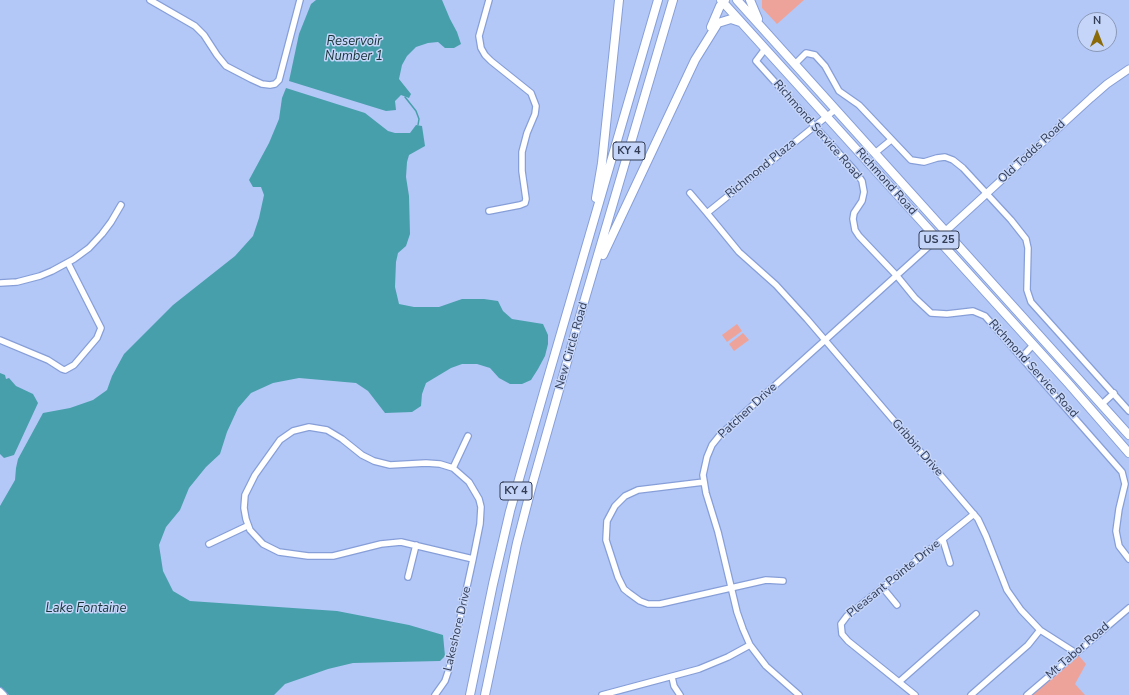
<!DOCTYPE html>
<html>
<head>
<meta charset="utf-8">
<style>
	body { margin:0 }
	#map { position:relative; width:1129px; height:695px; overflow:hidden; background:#b3c8f7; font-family:"Nunito Sans",sans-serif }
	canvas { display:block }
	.north { position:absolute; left:1077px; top:12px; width:40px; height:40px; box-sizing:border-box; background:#c5d5f9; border:1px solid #8a98b7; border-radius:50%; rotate:0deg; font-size:11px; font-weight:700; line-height:16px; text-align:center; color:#323c54 }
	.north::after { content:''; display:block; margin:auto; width:14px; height:18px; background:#8a6a09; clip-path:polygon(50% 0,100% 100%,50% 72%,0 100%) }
</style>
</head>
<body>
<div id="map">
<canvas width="1129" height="695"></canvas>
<div class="north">N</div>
</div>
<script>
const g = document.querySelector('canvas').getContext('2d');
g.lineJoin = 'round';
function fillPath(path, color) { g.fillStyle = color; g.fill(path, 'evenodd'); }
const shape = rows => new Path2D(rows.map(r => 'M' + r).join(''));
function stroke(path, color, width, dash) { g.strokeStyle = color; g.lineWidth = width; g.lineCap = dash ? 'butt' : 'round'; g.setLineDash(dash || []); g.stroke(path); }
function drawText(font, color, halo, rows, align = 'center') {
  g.font = font + ' "Nunito Sans",sans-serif'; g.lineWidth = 3; g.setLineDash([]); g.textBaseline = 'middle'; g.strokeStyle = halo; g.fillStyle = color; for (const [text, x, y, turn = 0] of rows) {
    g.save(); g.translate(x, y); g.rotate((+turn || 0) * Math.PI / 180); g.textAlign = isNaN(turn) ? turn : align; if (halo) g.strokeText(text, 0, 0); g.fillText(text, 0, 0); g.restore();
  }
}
const green = shape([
	[762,0,804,0,777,24,762,8],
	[737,324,742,331,727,342,722,335],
	[743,333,749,340,734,351,729,344],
	[1075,656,1079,656,1086,664,1075,684,1085,695,1032,695]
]);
const water = shape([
	[316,0,442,0,450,19,457,32,461,44,454,48,445,48,438,42,428,43,416,47,407,56,402,65,399,79,411,94,409,98,401,95,395,101,396,110,386,111,289,81,299,34,311,4],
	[286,88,365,113,388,131,395,133,410,133,416,125,422,126,425,146,409,155,407,162,406,177,409,196,410,234,406,246,398,253,396,262,395,287,399,304,414,307,439,307,462,299,484,299,498,301,503,311,512,319,543,324,548,335,548,344,545,356,538,369,531,380,522,384,510,384,499,378,490,368,477,364,462,364,451,368,426,383,422,394,421,406,412,412,385,413,368,391,356,383,299,378,273,383,251,393,238,408,227,432,220,454,206,467,189,488,180,510,166,527,159,545,163,571,173,591,190,601,337,611,409,625,443,635,445,656,440,661,353,663,328,669,285,684,274,695,9,695,0,687,0,506,15,480,16,468,18,459,43,413,70,408,93,400,107,390,112,376,124,354,173,305,235,256,253,236,259,218,264,195,261,187,253,187,249,180,269,143,279,119,282,98],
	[0,373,5,375,6,379,9,378,16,386,33,394,38,403,14,455,4,458,0,454]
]);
const stream = shape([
	[405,97,416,111,419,119,418,125]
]);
const minor = shape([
	[150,0,195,26,204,35,217,55,226,66,251,79,262,84,270,85,275,84,279,80,300,0],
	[489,0,479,36,481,48,485,55,491,61,531,93,536,106,535,114,527,133,522,152,522,171,526,199,525,203,520,205,489,211],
	[765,49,756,61,855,171,862,181,864,192,862,201,854,213,853,219,855,230,859,236,897,276,915,298,931,313,947,314,973,311,985,316,1122,472,1125,484,1119,509,1116,531,1119,546,1129,559],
	[795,64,806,53,815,55,825,66,839,91,859,105,911,160,924,162,937,158,945,157,953,160,963,168,1011,220,1026,239,1028,248,1027,290,1031,302,1129,411],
	[875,153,891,140],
	[690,193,707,213,836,109],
	[707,213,739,252,776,285,807,319,978,519,986,536,1007,590,1021,610,1040,630,1076,653],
	[0,283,17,282,40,276,52,271,74,259,89,248,102,234,111,222,121,205],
	[0,340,48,360,62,369,65,370,74,365,97,338,101,328,68,263],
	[1022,357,1033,345],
	[1102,404,1114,393],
	[453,468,468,436],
	[704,482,638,490,625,496,615,506,607,521,606,540,618,577,624,589,629,593,640,601,648,604,660,604,766,580,783,581],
	[943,540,950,563],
	[209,544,247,526],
	[408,577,416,545],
	[883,588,897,605],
	[672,677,674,686,680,695],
	[899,682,976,614],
	[0,691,4,695],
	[435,695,445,681,449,669,473,559,480,524,481,507,479,499,469,482,453,468,440,464,426,463,390,465,374,461,362,455,342,439,327,430,309,427,293,431,280,440,255,475,245,495,244,508,246,519,250,530,263,544,279,552,308,556,333,556,381,544,401,542,473,559],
	[602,695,699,669,728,657,750,645],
	[799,695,766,666,750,645,743,629,737,612,718,532,706,493,703,475,707,457,712,445,720,435,937,239],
	[915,695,848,641,842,634,841,624,847,616,974,514],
	[971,695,1028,645,1040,630],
	[1027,695,1129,608]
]);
const major = shape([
	[937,239,1091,98,1107,84,1129,69]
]);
const highway = shape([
	[721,0,1068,383,1129,453],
	[737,0,1129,435],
	[750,0,758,19],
	[711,27,720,6,725,0],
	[596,198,602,163,619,0],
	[603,255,695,60,718,23,731,19,740,22],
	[470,695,493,584,510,511,545,388,658,0],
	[485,695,517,543,531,489,584,302,673,0]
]);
const shields = [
	[629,151,32],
	[939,240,40],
	[516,491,32]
];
const shieldNames = [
	["KY 4",629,151],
	["US 25",939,240],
	["KY 4",516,491]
];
const streetNames = [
	["Richmond Service Road",817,130,49],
	["Old Todds Road",1032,152,-43],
	["Richmond Plaza",761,169,-39],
	["Richmond Road",886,182,48],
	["New Circle Road",572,346,-74],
	["Richmond Service Road",1033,369,48],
	["Patchen Drive",748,411,-43],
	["Gribbin Drive",917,448,49],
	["Pleasant Pointe Drive",894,579,-39],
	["Lakeshore Drive",458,629,-77],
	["Mt Tabor Road",1078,651,-41]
];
const waterNames = [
	["Reservoir",354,42],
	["Number 1",354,57],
	["Lake Fontaine",86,609]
];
fillPath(green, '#eea39a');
fillPath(water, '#479fab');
stroke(stream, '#479fab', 1.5);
stroke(minor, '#879fd8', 8);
stroke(major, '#879fd8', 9);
stroke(highway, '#879fd8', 10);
stroke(minor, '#fff', 5.5);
stroke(major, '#fff', 7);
stroke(highway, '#fff', 8);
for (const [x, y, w] of shields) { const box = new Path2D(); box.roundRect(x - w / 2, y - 9, w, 18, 3); g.fillStyle = '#c5d5f9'; g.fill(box); stroke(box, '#323c54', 1); }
drawText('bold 11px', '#323c54', null, shieldNames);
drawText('12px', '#323c54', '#c5d5f9', streetNames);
drawText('italic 13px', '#173337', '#c5d5f9', waterNames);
</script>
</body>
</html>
